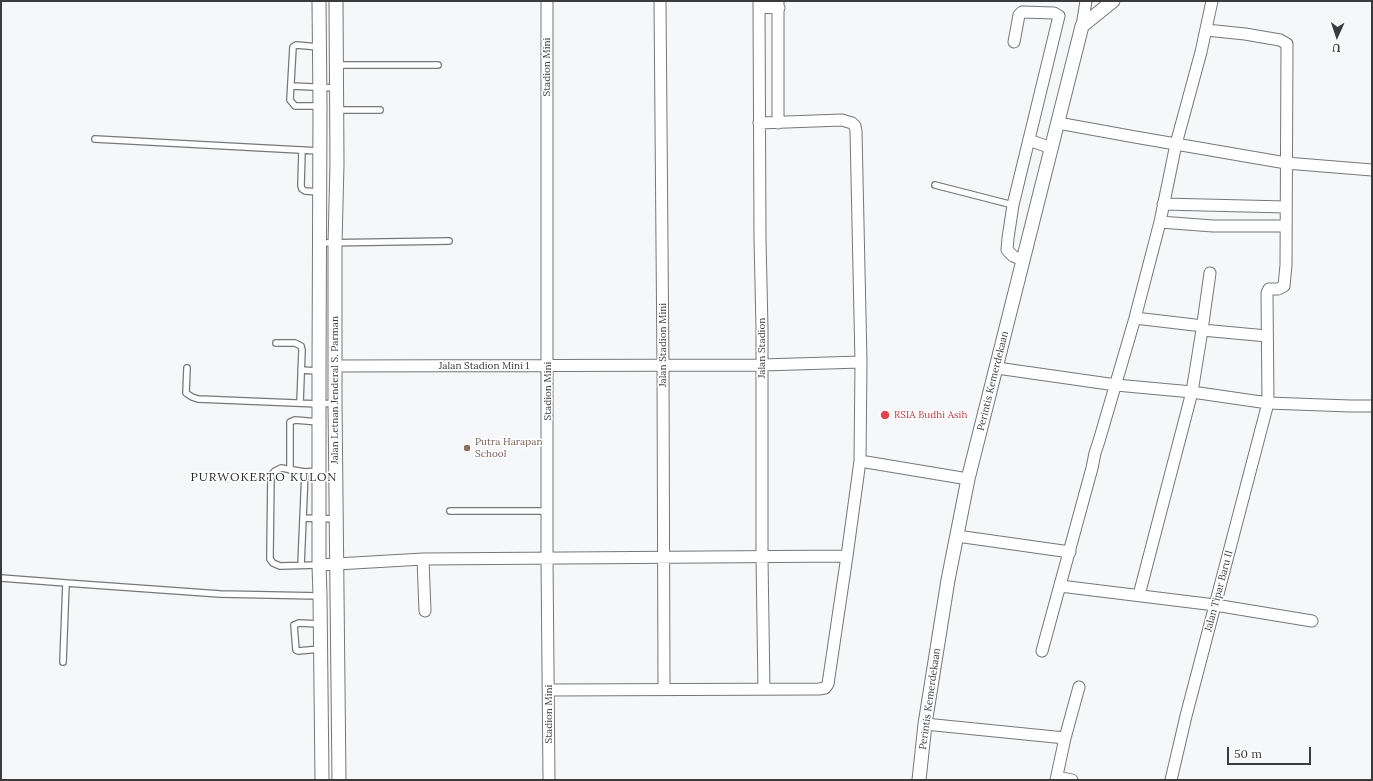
<!DOCTYPE html>
<html>
<head>
<meta charset="utf-8">
<style>
	body { margin:0 }
	#map { position:relative; width:1373px; height:781px; overflow:hidden; background:#f6f7f9; font-family:Lora,serif }
	canvas { display:block }
	.frame { position:absolute; inset:0; border:2px solid #3b3b3c; pointer-events:none }
	.north { position:absolute; left:1317px; top:16px; width:40px; height:40px; -webkit-text-stroke:3px #fff; paint-order:stroke; rotate:183deg; font-size:11px; font-weight:700; line-height:16px; text-align:center; color:#3b3b3c }
	.north::after { content:''; display:block; margin:auto; width:14px; height:18px; background:#3b3b3c; clip-path:polygon(50% 0,100% 100%,50% 72%,0 100%) }
	.scale { position:absolute; left:1227px; top:747px; width:84px; height:18px; box-sizing:border-box; border:2px solid #3b3b3c; border-top:0; padding-left:5px; font-size:12px; line-height:14px; white-space:nowrap; color:#3b3b3c; -webkit-text-stroke:3px #fff; paint-order:stroke }
</style>
</head>
<body>
<div id="map">
<canvas width="1373" height="781"></canvas>
<div class="frame"></div>
<div class="north">U</div>
<div class="scale">50 m</div>
</div>
<script>
const g = document.querySelector('canvas').getContext('2d');
g.lineJoin = 'round';
const shape = rows => new Path2D(rows.map(r => 'M' + r).join(''));
function stroke(path, color, width, dash) { g.strokeStyle = color; g.lineWidth = width; g.lineCap = dash ? 'butt' : 'round'; g.setLineDash(dash || []); g.stroke(path); }
function drawText(font, color, halo, rows, align = 'center') {
  g.font = font + ' Lora,serif'; g.lineWidth = 3; g.setLineDash([]); g.textBaseline = 'middle'; g.strokeStyle = halo; g.fillStyle = color; for (const [text, x, y, turn = 0] of rows) {
    g.save(); g.translate(x, y); g.rotate((+turn || 0) * Math.PI / 180); g.textAlign = isNaN(turn) ? turn : align; if (halo) g.strokeText(text, 0, 0); g.fillText(text, 0, 0); g.restore();
  }
}
const service = shape([
	[319,47,296,45,293,47,290,100,295,106,320,106],
	[336,65,438,65],
	[291,86,336,88],
	[336,110,380,110],
	[95,139,319,151],
	[302,150,301,186,302,189,305,191,319,192],
	[935,185,1013,205],
	[320,243,449,241],
	[276,343,295,343,301,346,302,350,300,403],
	[187,368,186,393,192,397,198,399,319,404,335,403],
	[301,370,318,371],
	[290,470,290,422,295,420,319,422],
	[450,511,547,511],
	[304,518,336,519],
	[301,565,305,472],
	[319,565,280,566,273,563,270,559,270,553,271,475,275,471,281,468,305,472,319,471],
	[1,578,66,583],
	[320,624,299,623,294,625,296,650,298,651,320,649],
	[63,662,66,583,220,594,320,596]
]);
const minor = shape([
	[547,1,547,559,549,780],
	[660,1,663,366,664,689],
	[759,1,760,239,762,329,762,558,764,689],
	[759,7,779,8],
	[1082,26,1086,1],
	[1014,42,1019,15,1022,12,1054,13,1059,16,1013,205,1008,238,1007,250,1013,256,1023,260],
	[778,123,778,1],
	[1058,123,1135,137,1286,163,1372,170],
	[1029,140,1051,148],
	[1163,204,1286,207],
	[1160,222,1213,226,1286,226],
	[1135,318,1203,326],
	[1202,330,1267,336],
	[335,366,762,365,861,362],
	[997,368,1116,385,1192,392,1268,403,1350,406,1372,406],
	[860,461,968,479],
	[957,536,1070,552],
	[423,559,425,611],
	[319,565,423,559,847,556],
	[1060,586,1215,605,1312,621],
	[1139,595,1192,392,1202,330,1210,273],
	[1042,651,1092,468,1095,453,1099,441,1135,318,1160,222,1176,144,1201,52,1212,1],
	[549,690,819,689,825,688,828,684,847,556,860,461,861,362,856,131,855,126,852,123,842,120,759,123],
	[925,724,1065,738,1056,780],
	[1065,738,1079,687],
	[1057,777,1072,780],
	[1171,780,1186,716,1268,403,1267,293,1269,289,1278,289,1284,286,1286,265,1287,44,1280,40,1245,34,1206,30]
]);
const tertiary = shape([
	[319,1,320,106,319,371,319,565,320,596,322,780],
	[336,1,337,164,335,244,335,403,339,780],
	[919,780,925,724,948,580,968,479,1082,26,1113,1]
]);
const markers = [
	[885,415,5,"#e0444e"],
	[467,448,4,"#8d6e63"]
];
const streetNames = [
	["Stadion Mini",547,67,-90],
	["Jalan Stadion Mini",663,345,-90],
	["Jalan Stadion",762,348,-90],
	["Jalan Stadion Mini 1",484,366],
	["Perintis Kemerdekaan",993,381,-76],
	["Jalan Letnan Jenderal S. Parman",335,390,-90],
	["Stadion Mini",548,391,-90],
	["Jalan Tipar Baru II",1219,591,-75],
	["Perintis Kemerdekaan",930,699,-82],
	["Stadion Mini",549,714,-90]
];
const healthNames = [
	["RSIA Budhi Asih",894,415]
];
const educationNames = [
	["Putra Harapan",475,442],
	["School",475,454]
];
const quarterNames = [
	["PURWOKERTO KULON",264,478]
];
stroke(service, '#757779', 8);
stroke(minor, '#757779', 13);
stroke(tertiary, '#757779', 15);
stroke(service, '#fff', 5.5);
stroke(minor, '#fff', 11);
stroke(tertiary, '#fff', 13);
for (const [x, y, r, color] of markers) { const dot = new Path2D(); dot.arc(x, y, r, 0, 2 * Math.PI); g.fillStyle = color; g.fill(dot); stroke(dot, '#fff', 1.5); }
drawText('10px', '#3b3b3c', '#fff', streetNames);
drawText('10px', '#be3a42', '#fff', healthNames, 'left');
drawText('10px', '#785e54', '#fff', educationNames, 'left');
g.letterSpacing = '1px';
drawText('12px', '#2c2d2e', '#fff', quarterNames);
g.letterSpacing = '0px';
</script>
</body>
</html>
